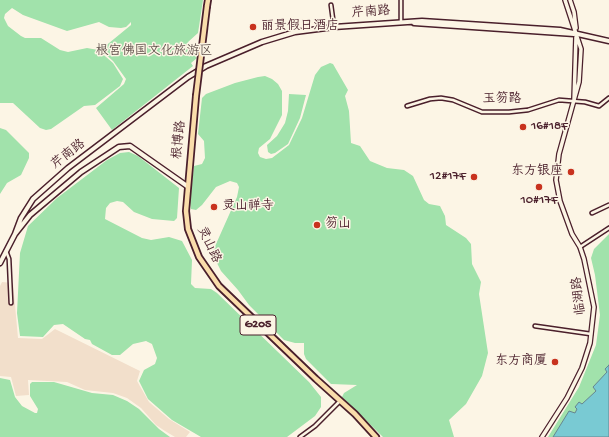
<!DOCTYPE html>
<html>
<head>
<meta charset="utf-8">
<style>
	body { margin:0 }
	canvas { display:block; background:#fcf5e5 }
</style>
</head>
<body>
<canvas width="609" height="437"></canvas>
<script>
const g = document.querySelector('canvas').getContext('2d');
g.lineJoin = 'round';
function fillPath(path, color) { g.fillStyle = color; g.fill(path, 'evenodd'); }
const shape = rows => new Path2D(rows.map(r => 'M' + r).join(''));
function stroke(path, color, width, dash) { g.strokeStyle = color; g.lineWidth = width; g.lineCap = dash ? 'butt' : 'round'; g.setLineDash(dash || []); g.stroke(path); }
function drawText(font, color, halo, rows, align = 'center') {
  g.font = font + ' "Gochi Hand","LXGW WenKai TC",sans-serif'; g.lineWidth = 3; g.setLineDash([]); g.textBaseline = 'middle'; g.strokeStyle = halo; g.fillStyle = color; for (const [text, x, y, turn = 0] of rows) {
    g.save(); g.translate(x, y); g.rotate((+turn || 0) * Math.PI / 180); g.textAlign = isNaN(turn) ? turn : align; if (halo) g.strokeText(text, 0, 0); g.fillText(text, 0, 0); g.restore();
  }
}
const built = shape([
	[2,282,13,283,18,338,42,339,55,329,140,371,137,381,149,402,169,419,190,432,186,437,175,437,165,431,156,425,141,408,127,398,113,393,85,390,67,382,28,380,29,395,16,396,11,377,0,376,0,286]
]);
const green = shape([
	[0,0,203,0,198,33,188,42,190,51,197,58,191,63,193,66,112,130,96,108,124,84,126,79,113,61,103,52,103,48,131,25,131,22,126,27,121,28,109,27,99,22,67,31,23,15,12,8,5,14,4,18,8,26,21,36,25,38,41,38,60,50,68,52,87,48,98,50,113,63,123,79,120,86,95,105,84,106,51,129,46,130,40,128,13,103,0,103],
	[330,63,333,64,348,90,345,96,349,111,351,143,360,146,370,161,387,168,404,170,413,176,424,200,429,204,440,206,445,216,446,225,466,238,471,244,472,264,481,282,479,294,488,353,482,376,466,404,449,420,454,437,383,437,342,397,344,393,357,385,331,384,306,359,304,354,304,343,295,343,284,340,249,305,238,290,221,271,212,253,237,197,239,187,237,183,230,181,216,187,202,205,196,210,191,209,190,202,194,166,202,164,205,158,204,141,198,134,202,98,206,94,235,83,258,77,265,76,272,79,278,84,282,91,282,115,270,139,259,148,258,153,260,157,266,159,272,158,289,145,302,118,315,75,321,67],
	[289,94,306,95,300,118,288,144,275,153,271,154,268,152,267,145,277,136,285,123,288,111],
	[0,128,6,130,29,153,29,158,21,175,7,183,0,194],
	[129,152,138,156,179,188,177,218,174,221,152,219,134,212,123,202,117,201,110,203,106,208,105,219,142,238,151,240,169,237,182,241,192,260,191,284,195,288,211,289,217,293,309,382,321,397,321,407,315,416,287,437,201,437,172,420,148,399,139,381,144,370,155,364,157,358,152,344,146,341,133,344,120,355,112,355,92,344,90,340,85,339,63,324,54,325,43,337,20,336,17,313,20,253,28,226,57,198,107,160,120,153],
	[609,234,609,437,548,437,579,387,596,345,600,315,595,275,591,258,594,249],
	[0,378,10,380,15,397,22,406,35,413,37,413,38,409,30,396,30,384,32,382,54,382,92,393,113,395,127,401,139,409,159,429,170,437,0,437]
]);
const water = shape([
	[609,365,609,437,553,437,569,411,575,413,577,409,575,407,579,402,582,404,596,391,593,387,607,372,605,369,609,365]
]);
const minor = shape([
	[401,0,401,21],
	[331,5,334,27],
	[407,106,430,99,441,98,453,100,482,112,509,112,528,110,559,100,585,102,599,106,609,98],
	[592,213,609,205],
	[580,247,609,228],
	[6,251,9,259,11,303],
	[535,326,591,334],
	[300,437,315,426,340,401]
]);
const tertiary = shape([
	[570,0,574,12,576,28],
	[574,100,576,37],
	[542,437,567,398,582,368,590,343,594,307,584,259,580,247,572,234,560,201,556,180,559,154,579,82,581,49,565,0]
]);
const secondary = shape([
	[414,23,574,34],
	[15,234,21,218,33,199,68,168,188,77,206,66,262,42,295,32,334,27,422,21,560,30,609,41],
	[0,263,15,234,30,215,81,172,119,147,130,146,187,186]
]);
const trunk = shape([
	[207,6,208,0],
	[196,96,186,211,188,229,199,257,219,286,316,379,355,414,376,437]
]);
const trunkBridge = shape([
	[196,96,207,6]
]);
const markers = [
	[253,27,4,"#c8321e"],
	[523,127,4,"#c8321e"],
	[571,172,4,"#c8321e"],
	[474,177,4,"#c8321e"],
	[539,187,4,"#c8321e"],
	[214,207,4,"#c8321e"],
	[317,225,4,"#c8321e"],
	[555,362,4,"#c8321e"]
];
const shields = [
	[258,325,36]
];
const shieldNames = [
	["G205",258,325]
];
const streetNames = [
	["芹南路",371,13,-4],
	["玉笏路",502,100],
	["根博路",180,140,-84],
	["芹南路",69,155,-38],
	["灵山路",208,245,65],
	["临湖路",580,296,-97]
];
const poiNames = [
	["丽景假日酒店",261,27],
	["16#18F",531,127],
	["东方银座",563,172,"right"],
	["12#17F",466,177,"right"],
	["10#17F",539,201,"center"],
	["灵山禅寺",222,207],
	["笏山",325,225],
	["东方商厦",547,362,"right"]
];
const parkNames = [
	["根宫佛国文化旅游区",154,52]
];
fillPath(built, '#f2dfcb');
fillPath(green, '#a1e2ab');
fillPath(water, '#79cad3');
stroke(water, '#668690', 1);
stroke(minor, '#4a1f2b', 5.5);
stroke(tertiary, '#4a1f2b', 6);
stroke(secondary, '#4a1f2b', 7);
stroke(trunk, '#4a1f2b', 8);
stroke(minor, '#fcf5e5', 2.5);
stroke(tertiary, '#fcf5e5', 3.5);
stroke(secondary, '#fcf5e5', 4);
stroke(trunk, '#faddab', 4.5);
stroke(trunkBridge, '#4a1f2b', 8, []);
stroke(trunkBridge, '#faddab', 4.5);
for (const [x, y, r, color] of markers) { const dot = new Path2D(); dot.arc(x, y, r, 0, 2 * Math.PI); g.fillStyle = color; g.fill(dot); stroke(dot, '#fcf5e5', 1.5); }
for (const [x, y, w] of shields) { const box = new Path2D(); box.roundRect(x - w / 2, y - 10, w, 20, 3); g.fillStyle = '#fcf5e5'; g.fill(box); stroke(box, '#4a1f2b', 1); }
drawText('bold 12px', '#4a1f2b', null, shieldNames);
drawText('13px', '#4a1f2b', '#fcf5e5', streetNames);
drawText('13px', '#4a1f2b', '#fcf5e5', poiNames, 'left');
drawText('13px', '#60504b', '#fcf5e5', parkNames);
</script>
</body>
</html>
